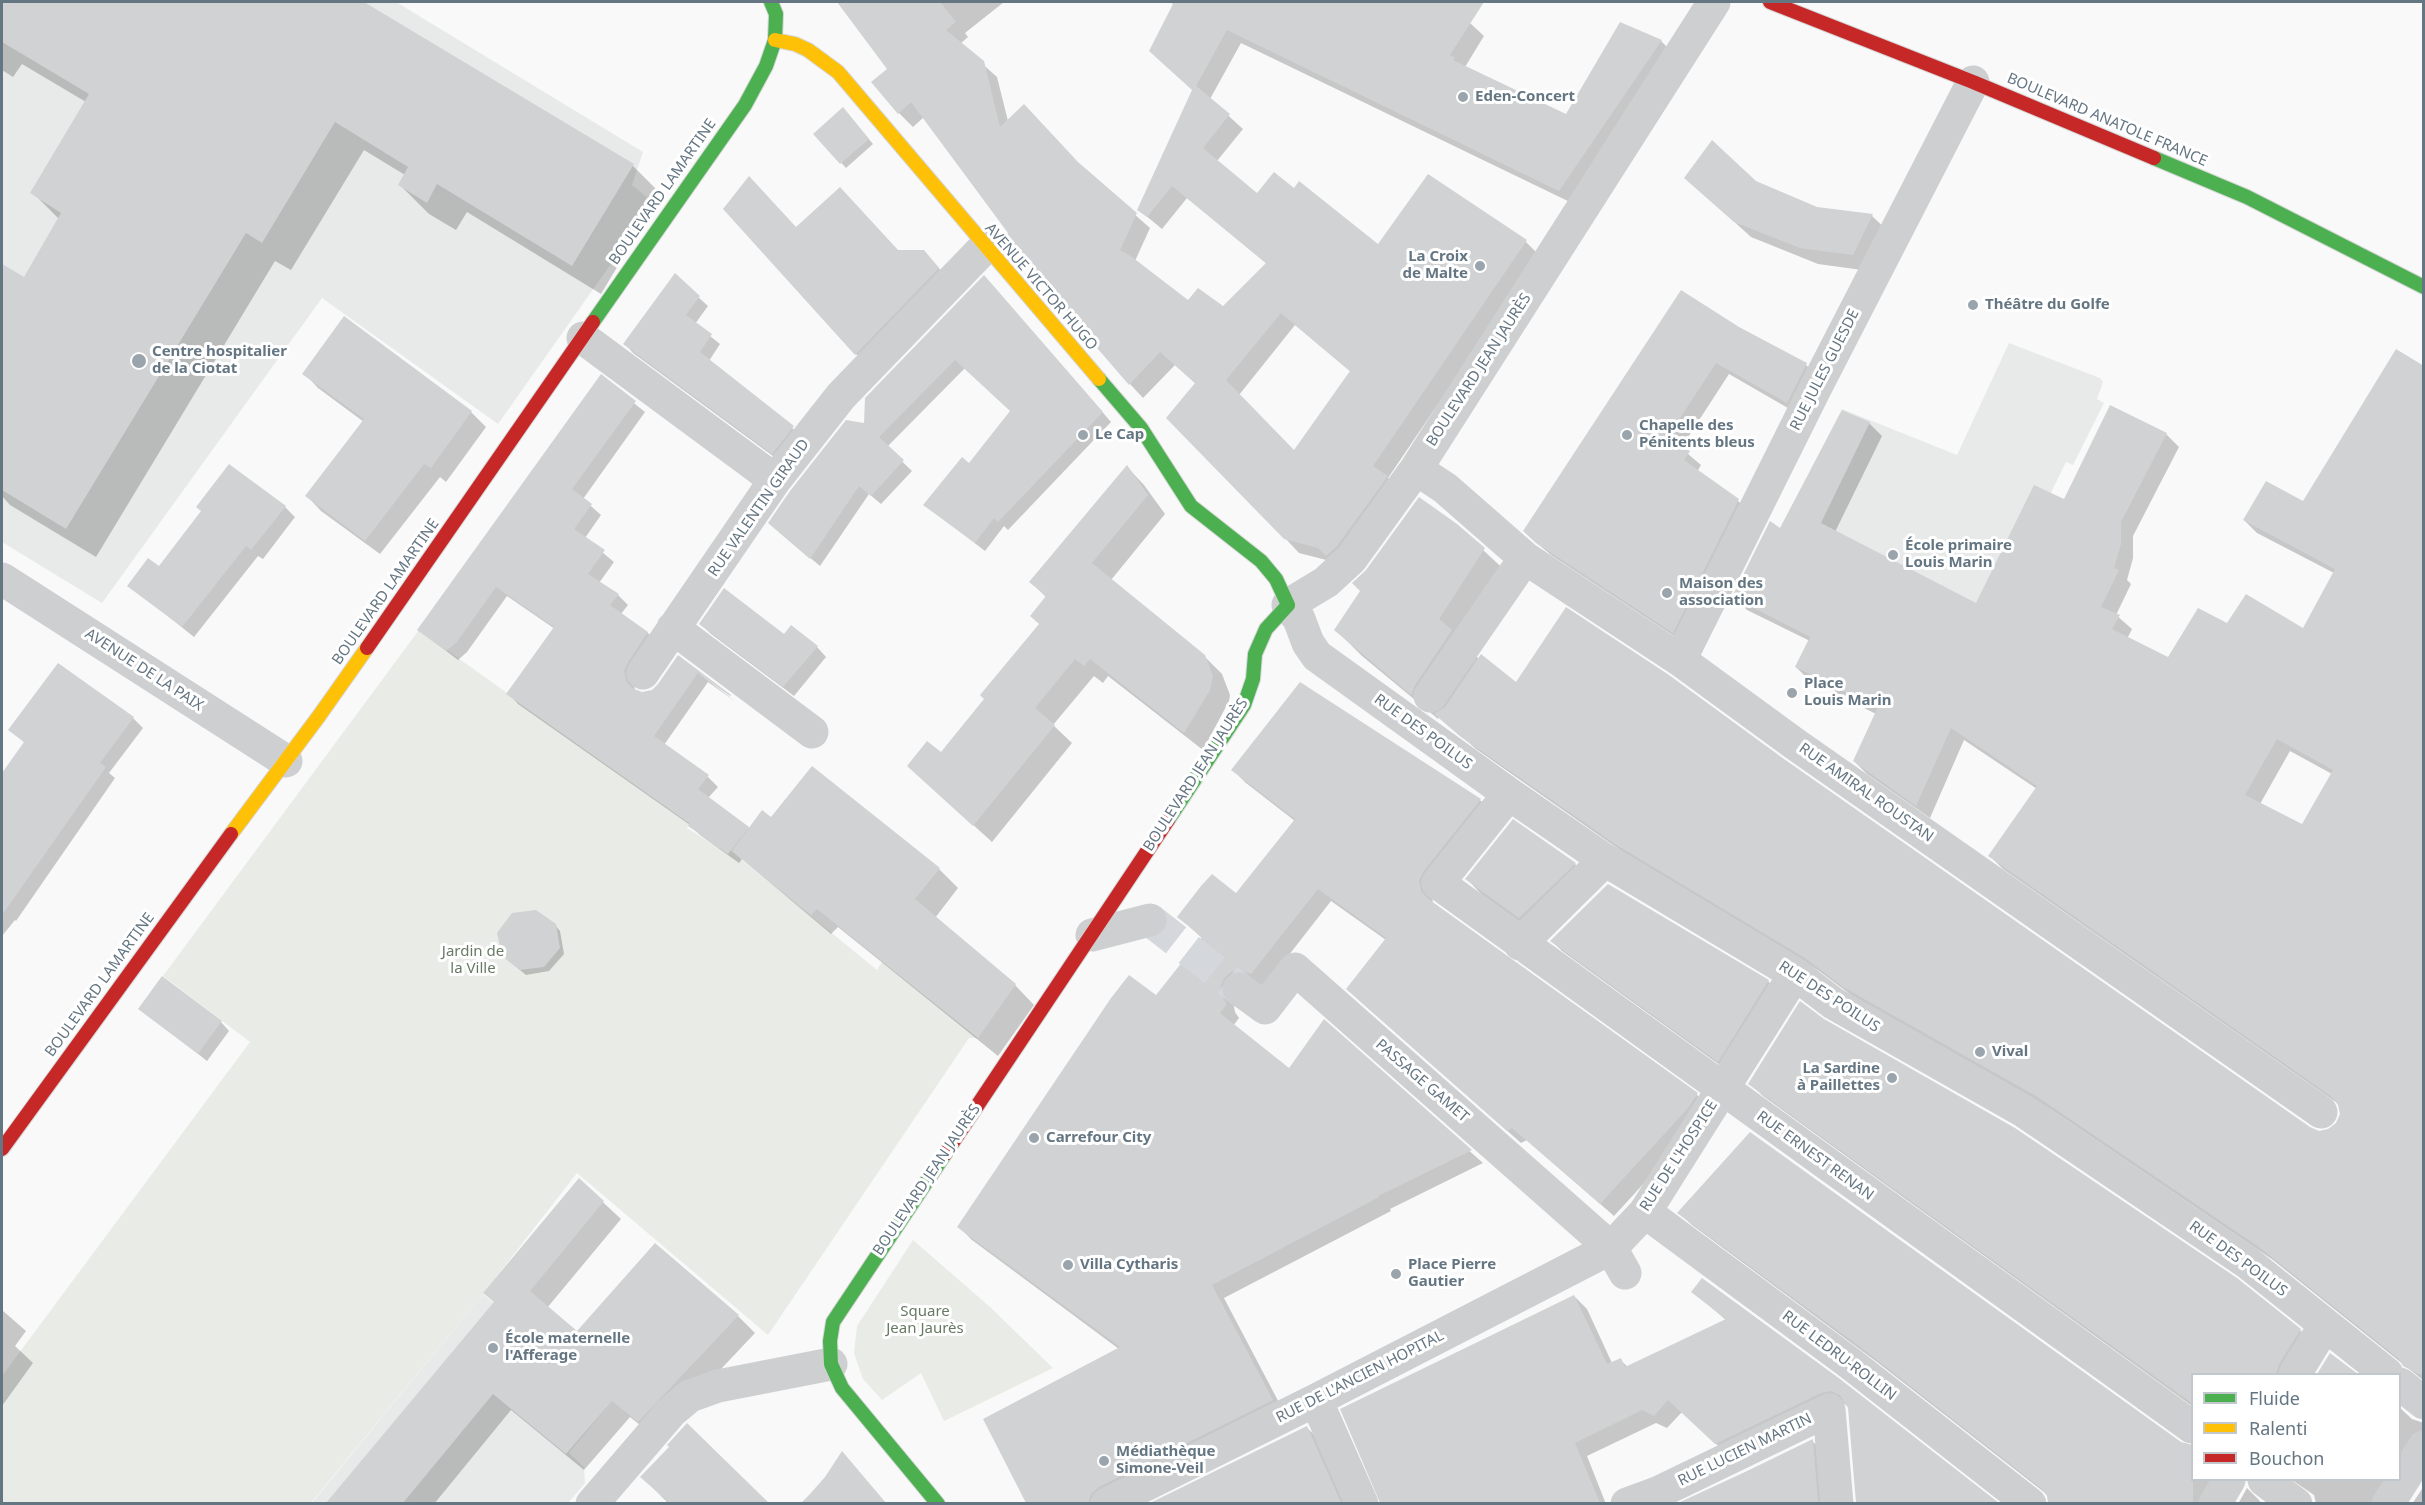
<!DOCTYPE html>
<html>
<head>
<meta charset="utf-8">
<style>
	body { margin:0 }
	#map { position:relative; width:2425px; height:1505px; overflow:hidden; background:#f9f9f9; font-family:"Noto Sans",sans-serif }
	canvas { display:block }
	.frame { position:absolute; inset:0; border:3px solid #657683; pointer-events:none }
	.legend { position:absolute; left:2191px; top:1373px; width:210px; height:108px; box-sizing:border-box; background:#fff; border:2px solid #c1c8cd; margin:0; padding:8px 10px; list-style:none; font-size:18px; color:#657683 }
	.legend li { display:flex; align-items:center; gap:12px; height:30px }
	.legend b { width:30px; border:2px solid #c1c8cd }
</style>
</head>
<body>
<div id="map">
<canvas width="2425" height="1505"></canvas>
<div class="frame"></div>
<ul class="legend">
<li><b style="height:8px;background:#4caf50"></b>Fluide</li>
<li><b style="height:8px;background:#ffc107"></b>Ralenti</li>
<li><b style="height:8px;background:#c62828"></b>Bouchon</li>
</ul>
</div>
<script>
const g = document.querySelector('canvas').getContext('2d');
g.lineJoin = 'round';
function fillPath(path, color) { g.fillStyle = color; g.fill(path, 'evenodd'); }
const shape = rows => new Path2D(rows.map(r => 'M' + r).join(''));
function stroke(path, color, width, dash) { g.strokeStyle = color; g.lineWidth = width; g.lineCap = dash ? 'butt' : 'round'; g.setLineDash(dash || []); g.stroke(path); }
function drawText(font, color, halo, rows, align = 'center') {
  g.font = font + ' "Noto Sans",sans-serif'; g.lineWidth = 6; g.setLineDash([]); g.textBaseline = 'middle'; g.strokeStyle = halo; g.fillStyle = color; for (const [text, x, y, turn = 0] of rows) {
    g.save(); g.translate(x, y); g.rotate((+turn || 0) * Math.PI / 180); g.textAlign = isNaN(turn) ? turn : align; if (halo) g.strokeText(text, 0, 0); g.fillText(text, 0, 0); g.restore();
  }
}
const built = shape([
	[2,2,396,2,643,152,632,185,654,203,498,424,322,298,102,603,2,542],
	[2009,343,2100,378,2103,382,2097,399,2104,403,2073,465,2066,462,1930,739,1878,707,1877,709,1795,667,1810,637,1742,602,1842,409,1957,455],
	[483,1294,611,1402,569,1453,584,1467,585,1483,568,1503,311,1504]
]);
const green = shape([
	[419,630,689,823,687,828,728,854,730,850,877,970,882,962,978,1038,969,1038,768,1335,577,1173,483,1294,311,1503,2,1503,2,1376,250,1042,163,976],
	[913,1240,990,1307,1053,1368,944,1421,921,1373,882,1400,863,1379,854,1353,857,1326]
]);
const shadow = shape([
	[2,2,361,2,633,166,661,194,601,294,467,212,456,230,429,214,400,185,405,175,364,150,291,270,275,261,96,557,10,505,2,496,2,266,24,279,59,219,32,192,86,102,22,64,13,77,2,70],
	[839,2,1004,2,965,33,968,37,960,44,997,77,1008,121,1082,168,1150,228,1135,261,1188,302,1223,308,1267,264,1187,198,1162,229,1139,210,1194,90,1151,51,1176,2,1404,2,1426,15,1434,2,1470,23,1484,36,1465,67,1566,116,1620,24,1661,41,1675,55,1574,204,1241,43,1210,99,1243,129,1217,161,1258,195,1294,190,1379,247,1526,242,1539,255,1388,478,1401,491,1334,562,1299,553,1285,538,1196,384,1175,365,1143,398,1130,384,924,117,913,127,899,113,889,69],
	[1295,325,1351,372,1295,452,1239,395],
	[848,114,873,144,846,168,815,134],
	[1686,178,1755,182,1817,209,1872,216,1888,231,1869,271,1818,264,1751,237],
	[796,228,933,261,947,278,865,363,856,354],
	[675,276,708,306,695,324,720,344,709,361,802,436,781,462,633,353,625,344],
	[993,286,1111,422,1008,530,1004,526,985,551,925,505,969,465,1012,411,965,368,887,447,912,471,881,504,869,494,820,566,779,532,865,424],
	[344,318,471,412,486,427,446,482,440,477,380,554,321,511,307,496,364,422,318,388,304,373],
	[1739,328,1806,365,1819,377,1800,415,1729,374,1681,448,1701,465,1697,472,1738,501,1751,513,1686,644,1551,555,1538,544],
	[2424,368,2424,1381,2273,1260,2050,1109,1858,1000,1819,971,1630,857,1476,749,1439,716,1438,719,1362,656,1336,630,1456,525,1510,575,1465,645,1480,660,1516,685,1783,761,2310,1129,2319,1132,2329,1131,2337,1124,2341,1114,2340,1105,2003,869,1990,856,2037,789,1964,740,1930,818,1867,774,1854,761,1876,714,1809,680,1796,667,1810,641,1747,610,1734,597,1781,530,1869,423,1882,436,1835,532,1977,605,2065,500,2166,434,2179,447,2133,536,2133,558,2127,580,2131,584,2116,615,2132,629,2127,639,2168,659,2227,625,2303,630,2334,573,2257,533,2244,520,2304,503],
	[2290,751,2332,774,2302,826,2260,804],
	[601,377,645,412,583,499,601,515,585,538,614,562,599,583,618,595,628,605,621,614,648,633,658,643,634,683,635,691,641,693,652,691,660,685,678,657,736,702,708,682,664,745,708,777,718,787,708,798,750,829,771,819,939,869,958,888,935,918,1015,985,1034,1005,998,1056,838,927,831,934,742,859,739,863,700,835,690,825,518,704,508,693,555,629,507,596,467,652,458,660,419,630],
	[1127,467,1144,485,1165,514,1111,580,1204,656,1222,674,1230,695,1229,701,1203,750,1108,676,1103,683,1094,676,1053,725,1072,743,992,842,927,783,941,754,986,699,1040,625,1046,597,1031,582],
	[285,507,295,517,263,559,258,556,194,637,129,585,159,568,202,511],
	[701,624,817,647,826,657,794,696,711,634],
	[1300,684,1480,800,1493,813,1432,895,1433,905,1697,1095,1710,1108,1701,1121,1614,1216,1527,1140,1521,1143,1361,1002,1386,940,1331,901,1264,987,1233,1001,1235,1012,1239,1018,1233,1026,1289,1070,1324,1022,1483,1163,1390,1209,1391,1211,1224,1298,1285,1414,1108,1504,1028,1504,985,1420,1119,1349,972,1240,959,1227,1156,997,1202,938,1179,917,1237,895,1295,821,1246,783,1233,770],
	[133,718,143,728,109,773,115,778,16,921,15,920,2,936,2,775,25,743,10,730],
	[1575,864,1590,879,1535,933,1482,895,1467,879],
	[555,925,560,931,564,954,549,971,526,975,509,961],
	[1552,941,1768,981,1778,992,1728,1071,1562,951],
	[140,1008,221,1022,229,1031,207,1061],
	[1823,1021,2300,1330,2313,1343,2293,1374,2192,1374,2192,1406,1763,1096,1750,1083],
	[579,1180,621,1219,547,1308,577,1333,738,1316,755,1333,656,1438,630,1417,584,1470,511,1410,434,1504,328,1504,495,1303,485,1293],
	[1679,1213,2180,1444,2192,1480,2230,1480,2214,1504,2050,1504,2049,1496,1877,1362,1692,1225],
	[1693,1292,1839,1380,1996,1504,1857,1504,1849,1408,1845,1404,1834,1406,1729,1456,1682,1412,1667,1428,1656,1423,1587,1456,1606,1504,1382,1504,1381,1497,1574,1296,1587,1309,1612,1363,1620,1360,1628,1367,1726,1320],
	[2,1310,26,1331,15,1346,33,1363,2,1406],
	[2331,1355,2355,1374,2318,1374],
	[2400,1408,2412,1419,2424,1423,2424,1448,2387,1504,2316,1504,2314,1495,2292,1480,2400,1480],
	[687,1425,767,1504,669,1504,642,1477,671,1447],
	[1306,1427,1320,1440,1347,1504,1153,1504],
	[1812,1441,1825,1453,1829,1504,1682,1504],
	[850,1461,885,1504,800,1504,818,1487],
	[2424,1486,2424,1504,2412,1504],
	[2247,1488,2259,1500,2262,1504,2238,1504]
]);
const building = shape([
	[2,2,364,2,634,164,572,266,437,184,427,203,398,185,408,167,335,122,262,243,246,233,66,529,2,490,2,264,24,277,61,213,30,193,89,94,2,42],
	[837,2,940,2,956,22,946,30,984,61,1000,127,1024,104,1078,162,1137,213,1120,250,1132,257,1188,300,1198,288,1223,306,1266,263,1172,186,1147,217,1137,210,1192,90,1149,51,1173,4,1169,2,1484,2,1450,55,1455,58,1453,60,1566,114,1620,22,1662,40,1559,191,1227,30,1196,86,1230,114,1203,148,1257,193,1274,172,1294,188,1299,181,1378,244,1428,174,1527,240,1373,466,1388,476,1337,546,1326,556,1318,548,1284,539,1166,418,1195,383,1160,352,1129,385,1003,239,1008,233,911,102,898,114,871,82,887,69],
	[1281,313,1350,371,1294,450,1226,380],
	[843,107,869,139,840,164,813,134],
	[1712,140,1756,181,1817,207,1873,214,1853,255,1800,248,1734,222,1684,178],
	[749,176,796,227,840,187,898,250,924,250,939,268,855,355,723,209],
	[675,273,700,296,686,315,712,334,700,352,794,426,772,454,623,344],
	[984,275,1103,412,998,522,994,518,975,543,923,505,962,457,969,463,1010,411,955,360,879,437,904,460,871,496,859,486,810,559,768,523,790,491,846,420,864,423,865,398],
	[1681,290,1739,327,1807,363,1787,403,1716,363,1667,438,1690,451,1684,460,1739,499,1673,633,1536,543,1523,531],
	[344,316,472,411,431,468,424,464,365,541,305,496,364,419,302,374],
	[2396,349,2424,366,2424,1374,2418,1374,2403,1366,2399,1359,2259,1247,2036,1096,1843,987,1805,958,1615,844,1461,737,1434,714,1445,707,1481,654,1516,682,1566,607,1669,675,1784,759,2310,1127,2319,1131,2328,1129,2336,1123,2340,1114,2338,1105,2332,1097,1988,856,2037,786,1951,728,1916,806,1853,761,1877,709,1795,667,1810,637,1732,597,1770,521,1780,528,1842,410,1870,422,1821,523,1976,603,2034,485,2064,499,2110,405,2167,433,2121,522,2121,544,2114,568,2119,570,2101,607,2120,615,2112,629,2168,657,2198,608,2227,623,2246,594,2303,628,2335,569,2243,520,2266,481,2303,501],
	[2277,739,2333,770,2302,824,2245,795],
	[601,374,636,401,572,489,592,504,574,529,605,550,588,574,619,594,610,605,648,632,628,662,624,671,626,681,632,688,642,692,652,690,658,684,678,655,731,695,730,696,698,673,654,736,709,775,698,789,749,827,728,854,688,826,689,823,506,694,554,627,496,587,457,642,446,651,417,630],
	[229,464,286,506,251,550,246,546,182,627,127,586,148,558,159,566,201,511,196,507],
	[1127,465,1148,495,1092,563,1205,655,1213,676,1210,690,1184,733,1090,659,1084,666,1075,659,1035,708,1055,725,973,826,907,766,927,741,941,752,984,699,980,695,1039,624,1030,616,1046,596,1029,582],
	[1419,497,1457,524,1485,548,1439,619,1452,630,1415,685,1411,695,1334,630,1360,591,1352,583,1366,570],
	[724,588,784,634,791,625,818,646,783,687,699,624],
	[58,663,134,717,100,763,106,767,2,915,2,773,24,742,8,730],
	[1300,682,1481,799,1423,872,1419,881,1421,891,1427,898,1698,1093,1688,1108,1600,1204,1512,1128,1507,1131,1346,989,1386,938,1318,889,1251,974,1240,970,1231,972,1224,978,1220,988,1222,997,1227,1004,1220,1013,1289,1068,1324,1019,1472,1150,1378,1196,1379,1197,1212,1285,1273,1400,1099,1487,1091,1494,1088,1503,1026,1503,983,1419,1120,1347,957,1227,1111,998,1129,975,1156,995,1202,937,1177,917,1201,886,1212,874,1236,893,1295,819,1231,770],
	[812,766,940,868,915,899,1016,984,978,1038,817,909,811,915,732,851,762,810,771,817],
	[1513,819,1576,863,1519,918,1465,879],
	[1608,884,1769,980,1718,1062,1550,941],
	[536,910,556,924,560,948,544,967,520,970,502,956,497,933,512,913],
	[162,976,222,1021,198,1054,138,1009],
	[1800,1001,1824,1019,2015,1128,2237,1278,2301,1329,2279,1364,2276,1374,2193,1374,2193,1404,1748,1084],
	[1750,1132,2181,1442,2193,1445,2193,1503,2048,1503,2047,1496,2042,1489,1863,1349,1677,1213],
	[579,1178,604,1201,530,1291,577,1331,655,1243,739,1315,638,1422,612,1401,566,1454,493,1394,403,1503,326,1503,494,1302,483,1293],
	[1702,1278,1840,1379,1999,1503,1856,1503,1848,1408,1840,1395,1830,1391,1821,1393,1715,1444,1668,1400,1654,1416,1642,1410,1575,1443,1600,1503,1380,1503,1340,1409,1574,1295,1607,1364,1621,1358,1625,1367,1726,1319,1691,1292],
	[2330,1353,2358,1374,2317,1374],
	[687,1423,733,1468,769,1503,670,1503,640,1477,669,1447,667,1445],
	[1307,1426,1341,1503,1150,1503],
	[1813,1439,1818,1503,1678,1503,1745,1472],
	[842,1451,886,1503,802,1503,825,1477]
]);
const streetTunnel = shape([
	[1150,920,1239,989]
]);
const street = shape([
	[1714,2,1416,469,1351,559,1326,582,1288,605,1299,619,1308,643,1317,656,1509,794,1605,860,1795,974,1833,1003,2025,1112,2248,1263,2387,1374],
	[583,338,775,480],
	[1416,469,1445,488,1525,558,1680,660,1795,744,2321,1112],
	[2,579,286,761],
	[673,628,812,732],
	[1680,660,1816,387,1973,82],
	[643,673,775,480,841,396,985,247],
	[1430,696,1525,558],
	[1509,794,1438,883,2192,1427],
	[1092,935,1150,920],
	[1520,944,1605,860],
	[1239,989,1265,1008,1295,969,1611,1248,1625,1273],
	[1645,1212,1851,1364,2030,1504],
	[2295,1374,2325,1325],
	[2400,1384,2424,1403],
	[1316,1400,1362,1504],
	[1829,1410,1837,1504],
	[2264,1480,2296,1504],
	[592,1504,671,1412,690,1396,718,1386,831,1364],
	[1107,1504,1316,1400,1611,1248,1645,1212,1795,974],
	[1627,1504,1657,1493,1829,1410],
	[2215,1504,2229,1480],
	[2388,1504,2424,1447]
]);
const fast = shape([
	[2154,158,2247,197,2424,287],
	[593,322,745,105,766,66,775,40,776,14,771,2],
	[1099,379,1141,428,1191,506,1261,561,1276,579,1288,605,1266,629,1255,654,1253,679,1244,705,1168,820],
	[938,1504,842,1388,831,1364,830,1341,833,1322,945,1154]
]);
const slow = shape([
	[775,40,795,44,808,50,838,72,1099,379],
	[231,834,319,716,367,648]
]);
const jam = shape([
	[1770,2,1973,82,2154,158],
	[367,648,593,322],
	[2,1149,231,834],
	[945,1154,1168,820]
]);
const markers = [
	[1463,97,6,"#99a4ac"],
	[1480,266,6,"#99a4ac"],
	[1973,305,6,"#99a4ac"],
	[139,361,8,"#99a4ac"],
	[1083,435,6,"#99a4ac"],
	[1627,435,6,"#99a4ac"],
	[1893,555,6,"#99a4ac"],
	[1667,593,6,"#99a4ac"],
	[1792,693,6,"#99a4ac"],
	[1980,1052,6,"#99a4ac"],
	[1892,1078,6,"#99a4ac"],
	[1034,1138,6,"#99a4ac"],
	[1068,1265,6,"#99a4ac"],
	[1396,1274,6,"#99a4ac"],
	[493,1348,6,"#99a4ac"],
	[1104,1461,6,"#99a4ac"]
];
const poiNames = [
	["Eden-Concert",1475,97],
	["La Croix",1468,257,"right"],
	["de Malte",1468,274,"right"],
	["Théâtre du Golfe",1985,305],
	["Centre hospitalier",152,352],
	["de la Ciotat",152,369],
	["Chapelle des",1639,426],
	["Pénitents bleus",1639,443],
	["Le Cap",1095,435],
	["École primaire",1905,546],
	["Louis Marin",1905,563],
	["Maison des",1679,584],
	["association",1679,601],
	["Place",1804,684],
	["Louis Marin",1804,701],
	["Vival",1992,1052],
	["La Sardine",1880,1069,"right"],
	["à Paillettes",1880,1086,"right"],
	["Carrefour City",1046,1138],
	["Villa Cytharis",1080,1265],
	["Place Pierre",1408,1265],
	["Gautier",1408,1282],
	["École maternelle",505,1339],
	["l'Afferage",505,1356],
	["Médiathèque",1116,1452],
	["Simone-Veil",1116,1469]
];
const streetNames = [
	["BOULEVARD ANATOLE FRANCE",2107,120,23],
	["BOULEVARD LAMARTINE",663,192,-55],
	["AVENUE VICTOR HUGO",1041,287,49],
	["BOULEVARD JEAN JAURÈS",1479,370,-57],
	["RUE JULES GUESDE",1825,370,-63],
	["RUE VALENTIN GIRAUD",759,508,-55],
	["BOULEVARD LAMARTINE",386,592,-55],
	["AVENUE DE LA PAIX",144,670,33],
	["RUE DES POILUS",1423,732,36],
	["BOULEVARD JEAN JAURÈS",1196,775,-57],
	["RUE AMIRAL ROUSTAN",1866,793,35],
	["BOULEVARD LAMARTINE",100,985,-54],
	["RUE DES POILUS",1829,997,33],
	["PASSAGE GAMET",1422,1081,41],
	["RUE DE L'HOSPICE",1679,1156,-57],
	["RUE ERNEST RENAN",1815,1156,36],
	["BOULEVARD JEAN JAURÈS",927,1180,-56],
	["RUE DES POILUS",2238,1259,36],
	["RUE LEDRU-ROLLIN",1839,1356,37],
	["RUE DE L'ANCIEN HOPITAL",1360,1377,-27],
	["RUE LUCIEN MARTIN",1745,1450,-26]
];
const parkNames = [
	["Jardin de",473,952],
	["la Ville",473,969],
	["Square",925,1312],
	["Jean Jaurès",925,1329]
];
fillPath(built, '#e8e9e9');
fillPath(green, '#e8ebe6');
fillPath(shadow, '#0003');
fillPath(building, '#d0d2d3');
stroke(streetTunnel, '#d4d8dc', 33, [33, 16]);
stroke(fast, '#d5d6d7', 16);
stroke(slow, '#d5d6d7', 16);
stroke(jam, '#d5d6d7', 16);
stroke(street, '#cecfd0', 33);
stroke(fast, '#4caf50', 14);
stroke(slow, '#ffc107', 14);
stroke(jam, '#c62828', 14);
for (const [x, y, r, color] of markers) { const dot = new Path2D(); dot.arc(x, y, r, 0, 2 * Math.PI); g.fillStyle = color; g.fill(dot); stroke(dot, '#fff', 2); }
drawText('bold 15px', '#657683', '#fff', poiNames, 'left');
drawText('15px', '#657683', '#fff', streetNames);
drawText('15px', '#687a64', '#fff', parkNames);
</script>
</body>
</html>
